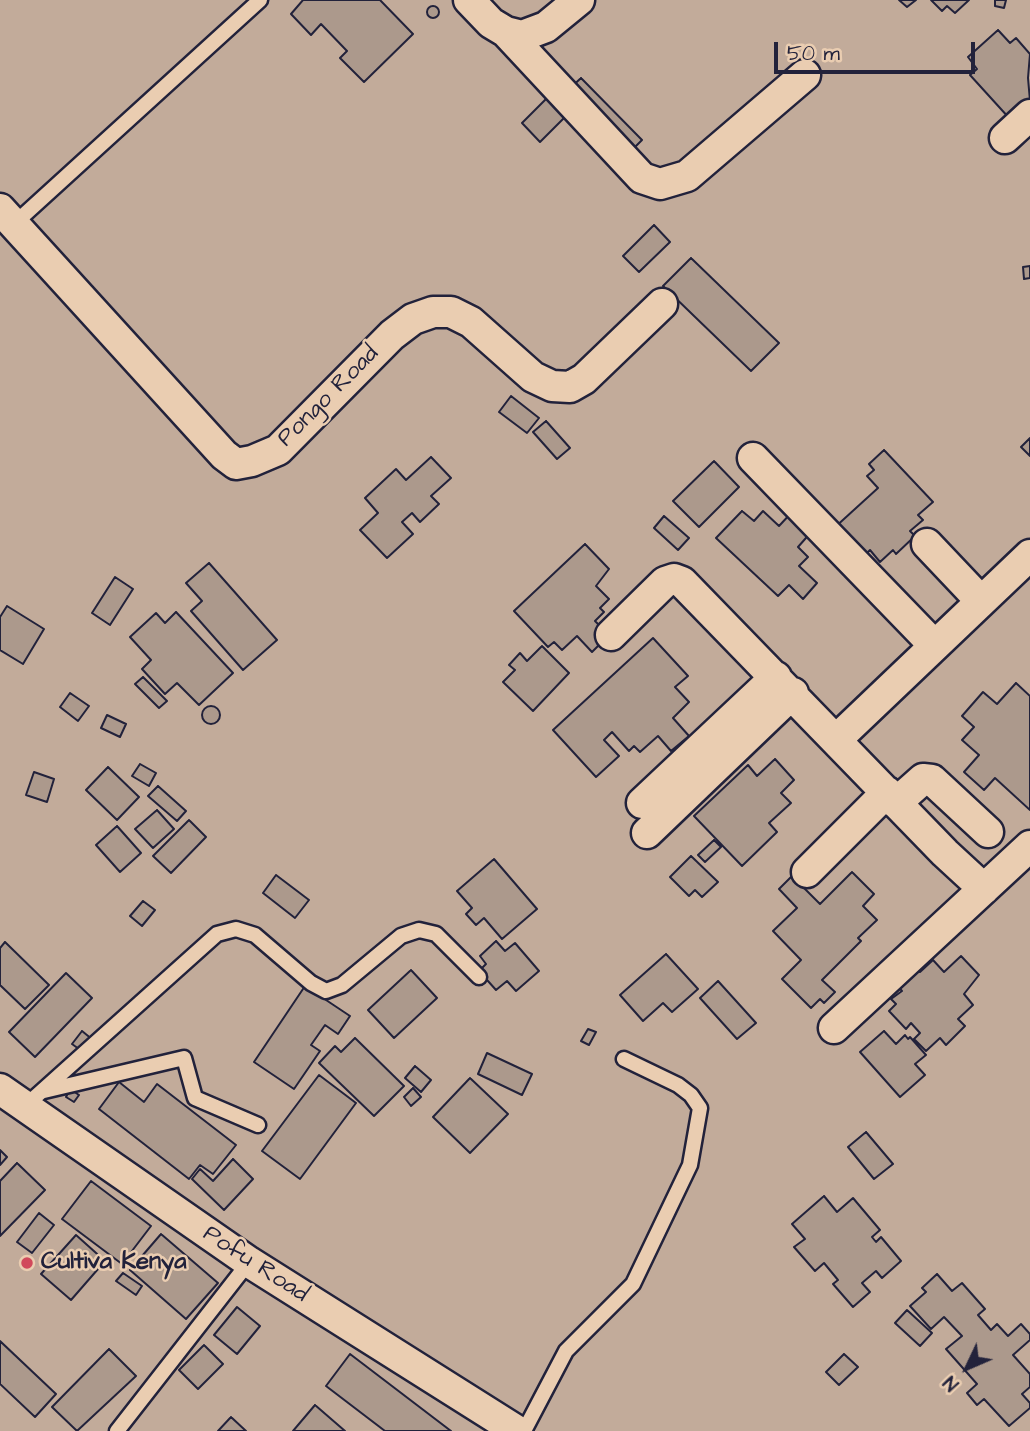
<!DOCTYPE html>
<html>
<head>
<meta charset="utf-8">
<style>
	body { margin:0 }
	#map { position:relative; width:1030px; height:1431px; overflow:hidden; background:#e2c6ac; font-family:"Architects Daughter",sans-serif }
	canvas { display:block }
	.north { position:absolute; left:932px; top:1333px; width:70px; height:70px; -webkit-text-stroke:5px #eacdb1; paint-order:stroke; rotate:226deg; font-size:19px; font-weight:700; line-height:28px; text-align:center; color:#22223b }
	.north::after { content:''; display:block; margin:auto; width:24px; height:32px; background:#22223b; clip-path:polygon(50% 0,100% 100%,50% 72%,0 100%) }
	.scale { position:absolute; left:774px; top:42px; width:201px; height:32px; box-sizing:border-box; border:4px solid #22223b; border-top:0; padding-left:9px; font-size:21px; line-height:24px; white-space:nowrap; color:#22223b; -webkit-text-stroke:5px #eacdb1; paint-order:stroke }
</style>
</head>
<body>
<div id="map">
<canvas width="1030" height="1431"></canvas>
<div class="north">N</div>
<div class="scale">50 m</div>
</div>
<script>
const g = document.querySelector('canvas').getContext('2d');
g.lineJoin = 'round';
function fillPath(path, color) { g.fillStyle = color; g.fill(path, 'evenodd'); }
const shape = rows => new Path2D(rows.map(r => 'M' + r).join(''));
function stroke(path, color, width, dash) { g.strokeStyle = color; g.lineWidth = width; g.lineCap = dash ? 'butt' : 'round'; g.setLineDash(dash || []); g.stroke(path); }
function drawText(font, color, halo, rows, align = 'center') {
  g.font = font + ' "Architects Daughter",sans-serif'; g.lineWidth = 5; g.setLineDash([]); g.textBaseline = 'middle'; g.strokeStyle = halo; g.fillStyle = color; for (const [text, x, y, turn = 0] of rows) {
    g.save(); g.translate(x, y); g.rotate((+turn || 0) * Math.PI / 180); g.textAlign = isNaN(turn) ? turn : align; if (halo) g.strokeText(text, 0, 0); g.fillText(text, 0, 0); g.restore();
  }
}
const green = shape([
	[0,0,1030,0,1030,1431,0,1431]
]);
const building = shape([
	[303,0,380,0,413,34,364,82,340,58,347,51,321,24,311,35,291,14,303,0],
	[899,0,916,0,907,7,899,0],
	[931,0,969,0,955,13,947,6,942,11,931,0],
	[1006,0,1004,8,995,6,995,0,1006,0],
	'427 12a6 6 0 1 1 12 0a6 6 0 1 1-12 0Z',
	[998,30,1010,43,1016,38,1030,54,1028,78,1030,101,1010,119,970,75,977,69,968,57,998,30],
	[581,78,642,140,627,155,565,93,581,78],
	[555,90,573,109,540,142,522,123,555,90],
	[654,225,670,242,639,272,623,256,654,225],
	[691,258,779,343,751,371,663,286,691,258],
	[1030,266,1030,278,1024,279,1023,267,1030,266],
	[511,396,539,418,527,433,499,412,511,396],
	[546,421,570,448,557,459,533,432,546,421],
	[1030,438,1030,456,1021,447,1030,438],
	[884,450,933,502,918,515,923,520,910,531,915,536,896,554,893,550,880,562,870,550,861,559,833,529,878,488,867,476,874,470,869,464,884,450],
	[431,457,451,478,431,496,439,504,420,522,412,513,402,522,413,534,387,558,360,530,378,513,365,498,396,469,406,480,431,457],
	[714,461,739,487,699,527,673,501,714,461],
	[742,511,754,521,763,511,779,526,793,511,813,530,798,547,808,557,799,566,817,583,803,599,789,585,778,596,716,538,742,511],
	[664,516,689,538,678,550,654,528,664,516],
	[585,544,609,569,596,586,609,599,600,608,604,612,595,621,609,635,592,652,577,636,562,650,554,642,548,647,514,611,585,544],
	[209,563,277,640,243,670,191,611,202,601,186,583,209,563],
	[115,577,133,589,110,625,92,613,115,577],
	[7,606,44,629,23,664,0,650,0,617,7,606],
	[176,612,233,673,199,705,177,683,165,694,142,669,151,660,130,637,156,613,165,623,176,612],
	[653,638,688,676,675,687,689,702,673,718,689,736,671,751,658,736,640,752,634,746,629,751,612,732,604,740,619,756,596,777,553,730,653,638],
	[542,646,569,673,533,711,503,682,515,670,509,665,520,653,527,661,542,646],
	[143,677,167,701,159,708,135,684,143,677],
	[1016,683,1030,696,1030,810,995,778,984,790,964,772,979,755,962,740,974,727,962,716,983,692,997,704,1016,683],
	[70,693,89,706,78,721,60,707,70,693],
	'202 715a9 9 0 1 1 18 0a9 9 0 1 1-18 0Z',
	[107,715,126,724,120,737,101,728,107,715],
	[775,759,794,780,781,793,791,803,769,823,777,832,742,866,694,816,748,765,757,776,775,759],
	[140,764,156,773,149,786,132,776,140,764],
	[108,767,139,797,117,820,86,790,108,767],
	[34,772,54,779,47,802,26,795,34,772],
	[158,786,186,811,177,821,148,796,158,786],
	[157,810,174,829,153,848,135,829,157,810],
	[189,820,206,837,171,873,153,856,189,820],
	[117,826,141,853,120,872,96,845,117,826],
	[714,840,721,847,705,862,698,855,714,840],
	[691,856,718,882,702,897,695,890,689,896,670,877,691,856],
	[494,859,537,909,502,939,484,918,476,925,466,914,472,908,457,891,494,859],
	[852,872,874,894,863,906,877,920,858,938,861,941,822,980,835,992,824,1003,820,999,811,1008,782,979,801,960,773,931,797,908,779,889,792,876,820,904,852,872],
	[276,875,309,900,295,918,263,893,276,875],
	[143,901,155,910,142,926,130,916,143,901],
	[496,941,505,951,515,943,539,971,516,991,507,981,496,990,479,971,486,964,480,956,496,941],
	[5,942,49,985,25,1009,0,985,0,948,5,942],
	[666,954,698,989,672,1012,663,1003,643,1021,620,995,666,954],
	[961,956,979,975,964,994,973,1005,958,1019,965,1026,946,1045,940,1038,926,1051,914,1039,920,1033,911,1023,906,1029,889,1011,896,1004,891,999,902,991,892,980,911,962,920,972,933,960,944,972,961,956],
	[411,970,437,998,394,1038,368,1010,411,970],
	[66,973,92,998,35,1057,9,1032,66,973],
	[718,981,756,1023,737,1039,700,998,718,981],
	[305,986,350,1016,338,1034,325,1025,311,1045,320,1051,294,1089,254,1062,305,986],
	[588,1029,596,1032,589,1045,581,1041,588,1029],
	[82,1031,93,1040,83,1052,72,1044,82,1031],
	[884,1031,896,1044,905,1035,908,1039,910,1037,926,1055,915,1064,925,1075,900,1097,860,1052,884,1031],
	[355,1038,404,1086,374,1116,319,1063,335,1046,341,1052,355,1038],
	[487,1053,532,1074,522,1095,478,1074,487,1053],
	[415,1066,431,1080,421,1092,405,1078,415,1066],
	[319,1075,356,1103,300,1179,262,1151,319,1075],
	[470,1078,508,1114,470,1153,433,1117,470,1078],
	[119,1082,144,1102,157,1084,236,1145,213,1174,200,1165,189,1179,99,1109,119,1082],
	[413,1088,421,1097,411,1106,404,1097,413,1088],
	[70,1089,79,1095,74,1102,66,1097,70,1089],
	[866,1132,893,1164,874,1179,848,1147,866,1132],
	[0,1150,7,1157,0,1165,0,1150],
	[233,1159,253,1179,224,1210,192,1179,200,1169,213,1181,233,1159],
	[17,1163,45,1190,0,1236,0,1181,17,1163],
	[91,1181,151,1226,122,1264,62,1219,91,1181],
	[824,1196,837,1212,853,1198,880,1230,872,1237,876,1242,881,1237,901,1261,882,1278,876,1271,862,1283,870,1292,853,1307,833,1284,838,1280,824,1263,815,1271,794,1247,805,1239,792,1224,824,1196],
	[39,1213,54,1225,32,1253,17,1242,39,1213],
	[161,1234,218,1283,186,1319,130,1270,161,1234],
	[76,1235,105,1261,71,1300,41,1274,76,1235],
	[123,1273,142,1286,136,1295,116,1281,123,1273],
	[937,1274,952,1291,962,1283,985,1309,978,1315,991,1330,997,1324,1008,1336,1021,1324,1030,1334,1030,1340,1013,1355,1030,1374,1030,1387,1022,1394,1030,1403,1030,1408,1009,1426,984,1399,977,1405,967,1393,977,1384,946,1349,962,1336,944,1317,931,1329,910,1306,926,1292,922,1288,937,1274],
	[237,1307,260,1326,237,1354,214,1335,237,1307],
	[907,1310,932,1333,920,1346,895,1323,907,1310],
	[0,1341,56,1394,35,1417,0,1384,0,1341],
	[204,1345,223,1364,198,1389,179,1370,204,1345],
	[109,1349,136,1376,77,1431,52,1407,109,1349],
	[350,1354,451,1431,385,1431,326,1386,350,1354],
	[844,1354,858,1367,839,1385,826,1372,844,1354],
	[315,1405,345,1431,293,1431,315,1405],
	[231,1417,246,1431,218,1431,231,1417]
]);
const service = shape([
	[14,224,260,0],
	[44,1091,184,1058,195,1098,258,1125],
	[23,1108,217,934,236,929,255,935,311,983,326,991,342,985,401,936,419,930,436,934,479,977],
	[117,1431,249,1262],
	[524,1431,566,1351,633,1284,690,1165,700,1108,691,1095,678,1085,624,1059]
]);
const minor = shape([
	[469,0,491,23,506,32,522,36,546,27,579,0],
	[506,32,642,178,660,184,687,176,805,75],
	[1005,138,1030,115],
	[0,209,224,455,236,464,252,461,278,450,392,335,413,319,433,312,451,312,471,322,533,377,552,386,570,387,584,379,662,304],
	[753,458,934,645],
	[927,544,980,600],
	[611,635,665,582,674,579,682,582,945,853,984,889],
	[837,739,1030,555],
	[642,803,776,677],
	[896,803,923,779,932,780,988,832],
	[647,833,793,693],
	[807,872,887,792],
	[834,1028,1030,846],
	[0,1089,249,1262,517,1431]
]);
const markers = [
	[27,1263,7,"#d1495b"]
];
const streetNames = [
	["Pongo Road",329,397,-45],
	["Pofu Road",255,1265,33]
];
const poiNames = [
	["Cultiva Kenya",41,1263]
];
fillPath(green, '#c2ab9a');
fillPath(building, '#ac998c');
stroke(building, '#22223b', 2);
stroke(service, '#22223b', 19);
stroke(minor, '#22223b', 35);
stroke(service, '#eacdb1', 14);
stroke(minor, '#eacdb1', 30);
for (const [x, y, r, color] of markers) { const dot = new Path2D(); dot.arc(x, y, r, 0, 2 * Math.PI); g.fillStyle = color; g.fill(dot); stroke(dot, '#eacdb1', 2.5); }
drawText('24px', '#22223b', '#eacdb1', streetNames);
drawText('bold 24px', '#22223b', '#eacdb1', poiNames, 'left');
</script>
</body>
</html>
